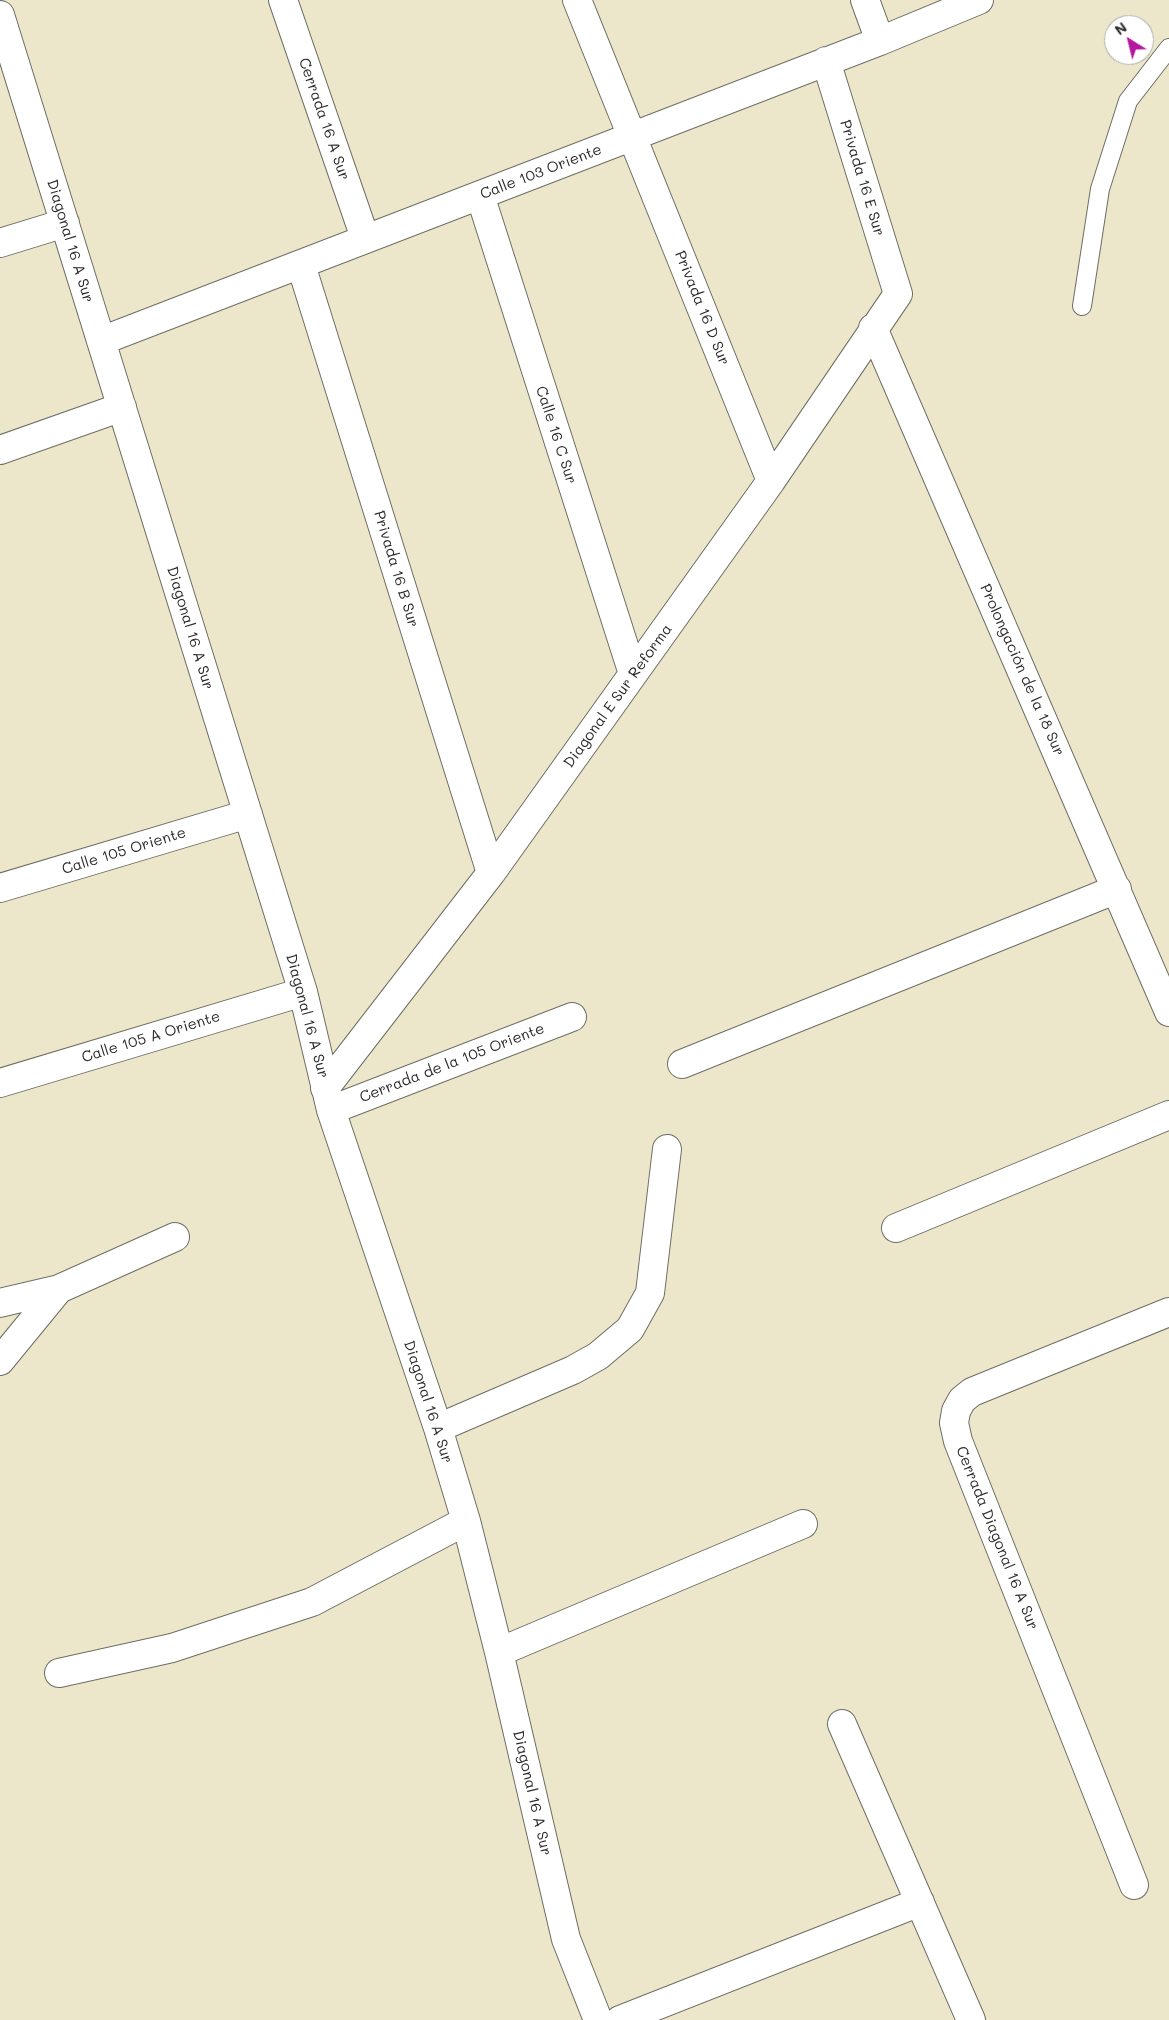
<!DOCTYPE html>
<html>
<head>
<meta charset="utf-8">
<style>
	body { margin:0 }
	#map { position:relative; width:1169px; height:2020px; overflow:hidden; background:#ece7cb; font-family:Mali,sans-serif }
	canvas { display:block }
	.north { position:absolute; left:1104px; top:15px; width:50px; height:50px; box-sizing:border-box; background:#fff; border:1px solid #aaa; border-radius:50%; rotate:324deg; font-size:14px; font-weight:700; line-height:20px; text-align:center; color:#2b2b2b }
	.north::after { content:''; display:block; margin:auto; width:18px; height:22px; background:#b5179e; clip-path:polygon(50% 0,100% 100%,50% 72%,0 100%) }
</style>
</head>
<body>
<div id="map">
<canvas width="1169" height="2020"></canvas>
<div class="north">N</div>
</div>
<script>
const g = document.querySelector('canvas').getContext('2d');
g.lineJoin = 'round';
const shape = rows => new Path2D(rows.map(r => 'M' + r).join(''));
function stroke(path, color, width, dash) { g.strokeStyle = color; g.lineWidth = width; g.lineCap = dash ? 'butt' : 'round'; g.setLineDash(dash || []); g.stroke(path); }
function drawText(font, color, halo, rows, align = 'center') {
  g.font = font + ' Mali,sans-serif'; g.lineWidth = 5; g.setLineDash([]); g.textBaseline = 'middle'; g.strokeStyle = halo; g.fillStyle = color; for (const [text, x, y, turn = 0] of rows) {
    g.save(); g.translate(x, y); g.rotate((+turn || 0) * Math.PI / 180); g.textAlign = isNaN(turn) ? turn : align; if (halo) g.strokeText(text, 0, 0); g.fillText(text, 0, 0); g.restore();
  }
}
const service = shape([
	[1082,306,1100,189,1128,101,1169,48]
]);
const minor = shape([
	[283,0,365,238],
	[577,0,771,481],
	[865,0,880,41],
	[0,15,303,992,331,1110,438,1428,466,1521,499,1652,566,1939,598,2020],
	[480,195,633,674],
	[0,243,65,223],
	[301,265,491,873],
	[873,328,1169,1012],
	[101,341,880,41,979,0],
	[0,450,122,407],
	[0,888,248,814],
	[682,1064,1117,889],
	[0,1083,303,992],
	[325,1088,491,873,771,481,898,294,826,61],
	[331,1110,572,1017],
	[896,1228,1169,1115],
	[0,1303,59,1289,175,1237],
	[0,1361,59,1289],
	[438,1428,573,1370,598,1356,630,1329,650,1293,667,1149],
	[499,1652,803,1524],
	[59,1673,172,1648,312,1602,466,1521],
	[842,1724,971,2020],
	[1134,1885,958,1441,954,1423,956,1411,962,1400,972,1392,1169,1312],
	[620,2020,920,1902]
]);
const streetNames = [
	["Cerrada 16 A Sur",324,119,71],
	["Calle 103 Oriente",541,172,-21],
	["Privada 16 E Sur",862,178,73],
	["Diagonal 16 A Sur",70,241,73],
	["Privada 16 D Sur",702,308,68],
	["Calle 16 C Sur",556,435,72],
	["Privada 16 B Sur",396,569,73],
	["Diagonal 16 A Sur",190,628,73],
	["Prolongación de la 18 Sur",1022,670,66],
	["Diagonal E Sur Reforma",618,696,-54],
	["Calle 105 Oriente",124,851,-17],
	["Diagonal 16 A Sur",307,1016,75],
	["Calle 105 A Oriente",151,1037,-17],
	["Cerrada de la 105 Oriente",452,1063,-21],
	["Diagonal 16 A Sur",428,1402,72],
	["Cerrada Diagonal 16 A Sur",997,1538,68],
	["Diagonal 16 A Sur",532,1793,77]
];
stroke(service, '#6f6d63', 20);
stroke(minor, '#6f6d63', 30);
stroke(service, '#fff', 18);
stroke(minor, '#fff', 28);
drawText('15px', '#2b2b2b', '#fff', streetNames);
</script>
</body>
</html>
